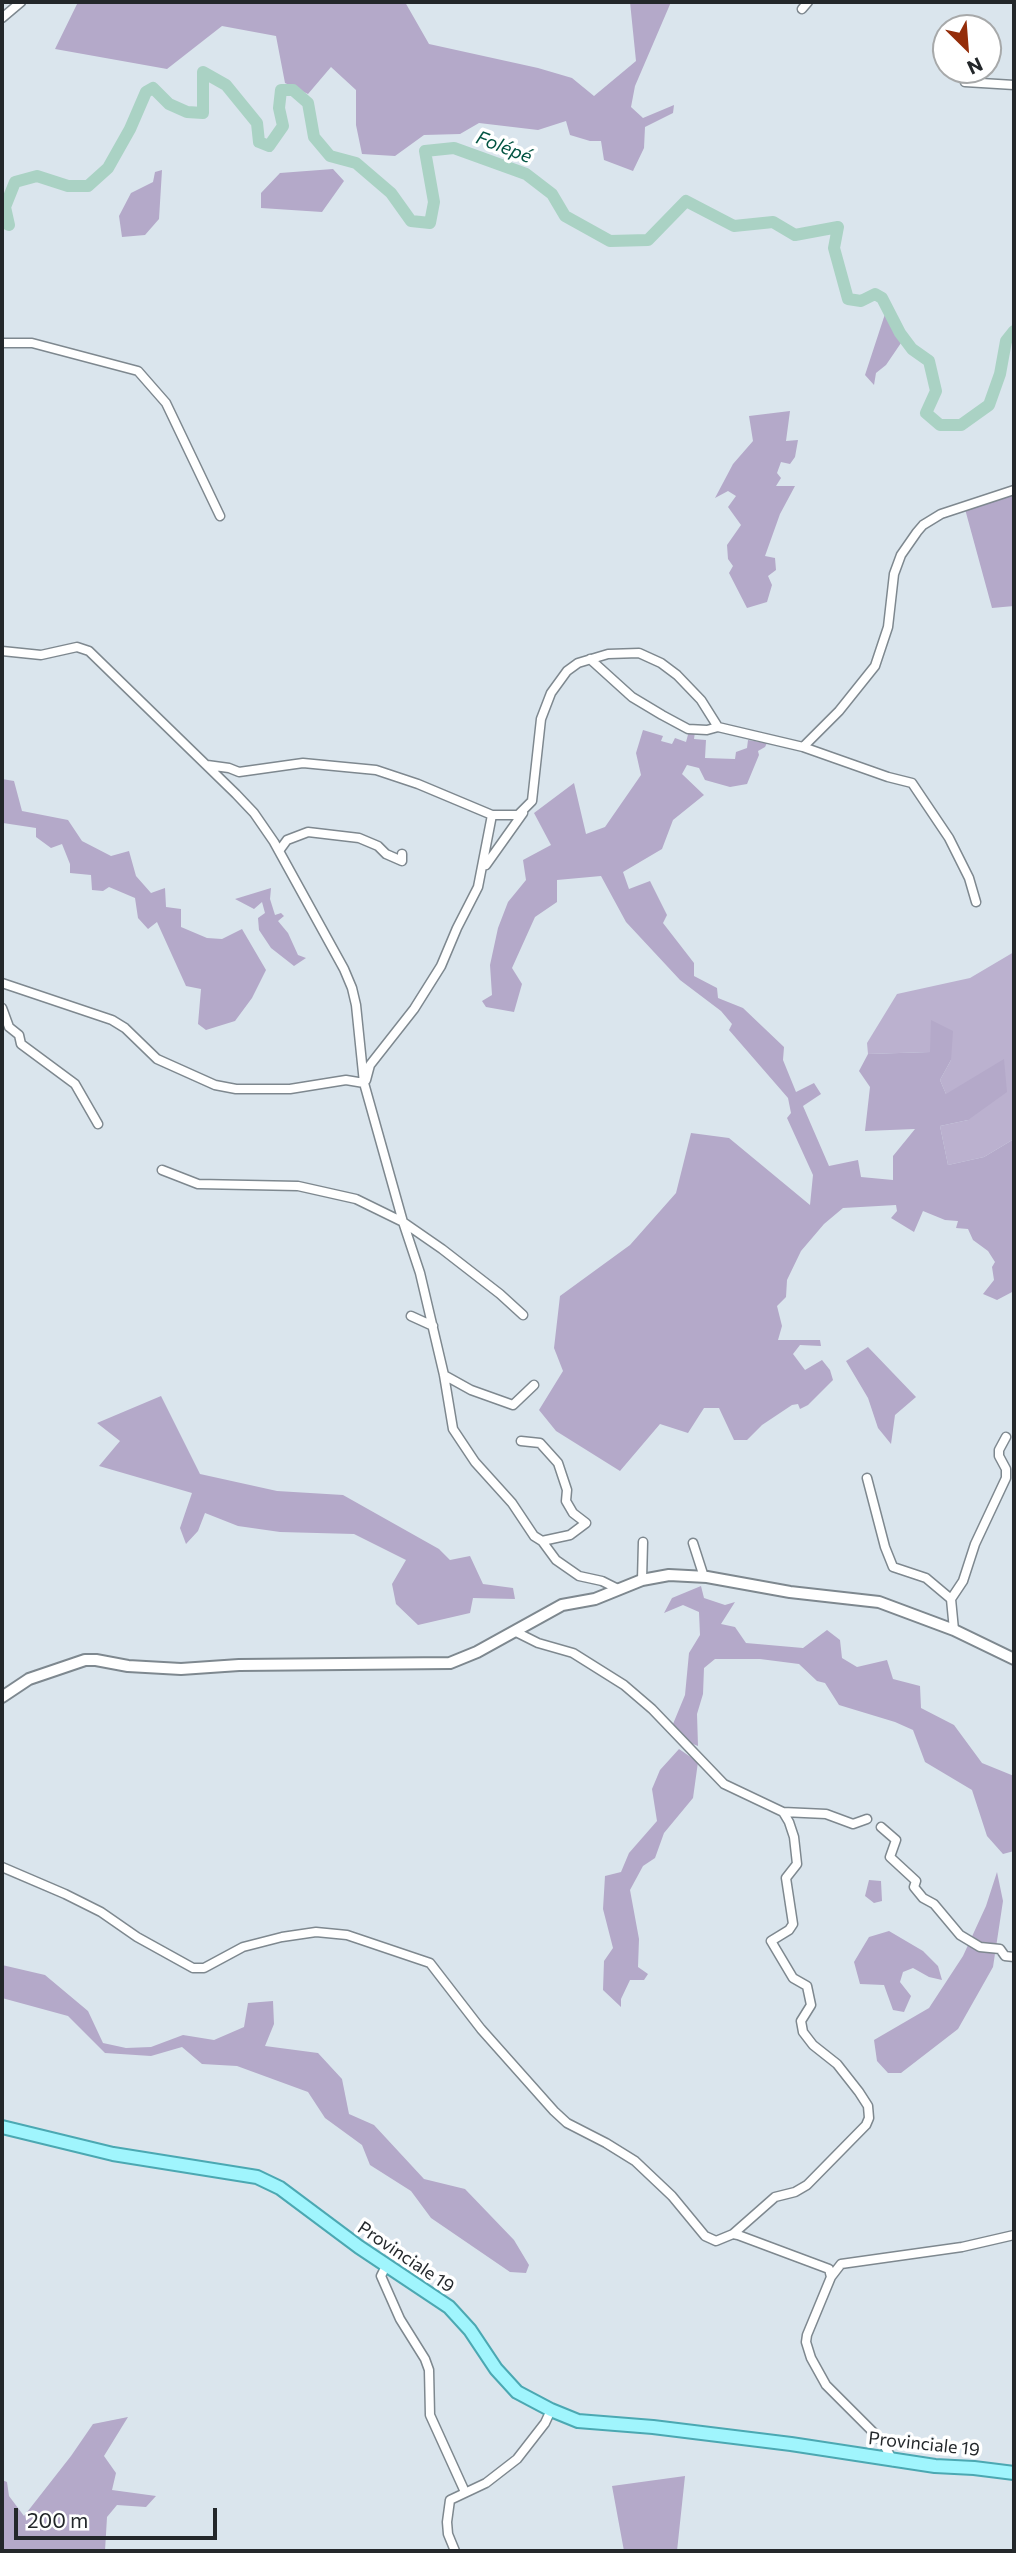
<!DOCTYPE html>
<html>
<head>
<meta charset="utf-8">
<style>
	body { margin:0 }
	#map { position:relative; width:1016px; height:2553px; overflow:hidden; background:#dae5ed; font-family:Commissioner,sans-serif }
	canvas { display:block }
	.frame { position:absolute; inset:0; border:4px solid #23272a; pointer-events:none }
	.north { position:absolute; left:932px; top:14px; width:70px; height:70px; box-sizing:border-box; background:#fff; border:2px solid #a7a9aa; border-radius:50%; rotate:155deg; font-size:19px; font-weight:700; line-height:28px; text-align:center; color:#23272a }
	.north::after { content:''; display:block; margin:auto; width:24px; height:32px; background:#942d0a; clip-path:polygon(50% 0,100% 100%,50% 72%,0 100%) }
	.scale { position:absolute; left:14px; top:2508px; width:203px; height:32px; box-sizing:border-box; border:4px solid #23272a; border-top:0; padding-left:9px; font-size:21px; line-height:24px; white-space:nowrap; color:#23272a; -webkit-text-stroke:5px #fff; paint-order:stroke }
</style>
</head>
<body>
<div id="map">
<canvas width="1016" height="2553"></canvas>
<div class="frame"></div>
<div class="north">N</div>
<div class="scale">200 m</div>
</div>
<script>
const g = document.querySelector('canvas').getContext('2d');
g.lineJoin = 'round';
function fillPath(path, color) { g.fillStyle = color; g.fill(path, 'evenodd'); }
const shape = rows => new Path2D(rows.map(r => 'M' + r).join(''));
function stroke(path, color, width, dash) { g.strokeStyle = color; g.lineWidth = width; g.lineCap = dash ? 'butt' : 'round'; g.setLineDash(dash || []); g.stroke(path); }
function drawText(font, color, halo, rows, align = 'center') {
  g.font = font + ' Commissioner,sans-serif'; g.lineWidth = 7; g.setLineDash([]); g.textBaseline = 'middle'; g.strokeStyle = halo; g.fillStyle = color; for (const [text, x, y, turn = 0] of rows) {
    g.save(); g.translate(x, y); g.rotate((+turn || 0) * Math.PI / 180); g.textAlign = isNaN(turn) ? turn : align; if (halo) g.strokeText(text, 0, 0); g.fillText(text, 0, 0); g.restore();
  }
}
const green = shape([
	[1014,952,1014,1139,984,1157,948,1165,940,1126,968,1120,946,1094,940,1080,951,1060,930,1052,868,1054,867,1043,897,994,970,978]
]);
const forest = shape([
	[78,2,405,2,429,44,538,68,572,78,594,96,636,61,630,2,671,2,635,86,631,107,643,118,674,105,673,113,645,127,644,148,633,171,604,160,601,141,590,141,570,135,566,121,538,130,479,123,460,134,424,135,395,156,362,154,356,125,356,90,331,67,308,94,285,83,276,36,222,26,167,69,55,49],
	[333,169,344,181,322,212,261,208,261,193,280,173],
	[162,170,159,219,145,235,122,237,119,216,131,193,153,182,155,172],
	[885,314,901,343,886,365,876,373,874,385,865,375],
	[790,411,786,441,798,440,795,457,790,464,781,462,777,473,781,478,776,486,795,486,780,514,765,556,775,558,776,570,768,576,772,585,767,602,747,608,729,573,733,566,728,559,727,545,741,525,728,507,736,496,728,491,715,498,733,464,753,441,749,416],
	[1014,494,1014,606,992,608,965,509],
	[643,730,663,736,661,741,672,744,675,738,686,742,689,731,695,732,694,739,706,740,705,758,735,759,736,752,747,748,748,740,767,743,765,747,758,751,759,755,747,784,730,787,705,780,699,768,687,765,682,774,704,795,673,820,662,849,623,872,629,889,650,881,667,915,663,923,694,963,694,976,717,988,718,998,743,1008,784,1047,783,1060,796,1092,814,1083,821,1094,803,1106,829,1166,858,1160,861,1177,893,1180,893,1156,915,1129,865,1131,870,1087,859,1071,868,1054,930,1052,931,1020,953,1031,951,1060,940,1080,946,1094,1004,1059,1007,1092,968,1120,940,1126,948,1165,984,1157,1014,1139,1014,1291,997,1300,983,1294,994,1280,992,1267,995,1262,988,1251,973,1240,968,1229,956,1228,958,1221,945,1220,923,1211,914,1232,891,1218,897,1211,896,1205,843,1208,824,1224,801,1251,787,1280,786,1297,777,1306,782,1326,778,1340,820,1340,821,1346,800,1345,793,1354,805,1370,822,1360,830,1370,833,1380,808,1405,800,1409,798,1404,792,1405,762,1425,747,1440,734,1440,719,1408,704,1408,688,1433,660,1424,620,1471,556,1431,539,1410,563,1371,554,1348,560,1296,630,1245,676,1193,691,1133,729,1138,810,1205,813,1175,787,1118,791,1113,788,1098,729,1030,732,1024,721,1011,680,980,626,922,601,876,557,880,557,902,535,917,512,968,522,984,514,1012,486,1007,482,1001,492,995,490,965,498,928,508,902,526,880,523,860,551,845,534,813,574,783,586,834,605,827,641,775,636,753],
	[2,779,14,781,22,811,68,820,82,841,111,856,129,851,136,876,151,893,165,888,166,907,181,909,181,927,207,938,222,939,242,929,266,970,252,998,235,1021,206,1030,198,1024,201,989,186,986,157,922,148,929,138,918,135,898,109,887,103,891,92,890,91,875,70,873,70,864,62,844,51,848,36,837,36,828,3,823],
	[271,888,270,899,275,915,281,913,284,916,278,921,288,933,298,955,306,958,294,966,271,948,259,930,258,918,265,913,262,902,254,909,235,899],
	[868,1347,916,1397,895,1415,891,1444,878,1428,868,1398,846,1361],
	[161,1396,200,1474,277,1491,343,1495,439,1549,450,1560,470,1556,483,1584,513,1588,515,1599,473,1598,470,1613,418,1625,396,1604,392,1584,406,1560,354,1534,280,1532,238,1526,205,1513,198,1531,186,1544,180,1528,192,1493,99,1466,120,1441,97,1423],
	[701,1586,704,1598,725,1605,735,1602,721,1624,735,1627,746,1643,803,1648,827,1630,840,1640,842,1658,857,1667,887,1660,893,1679,920,1686,921,1708,954,1725,982,1763,1014,1776,1014,1851,1003,1854,987,1836,972,1790,925,1762,913,1730,895,1722,839,1705,825,1683,817,1681,799,1664,760,1659,715,1659,704,1668,703,1694,697,1714,698,1746,680,1739,673,1724,685,1695,689,1653,700,1635,699,1612,683,1605,664,1613,672,1598],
	[679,1749,698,1762,693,1798,664,1833,655,1858,643,1866,630,1890,639,1939,638,1967,648,1974,644,1980,630,1980,621,1999,621,2007,603,1990,604,1961,613,1948,603,1909,605,1876,621,1872,629,1853,657,1821,652,1789,660,1770],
	[997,1872,1003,1901,993,1967,958,2029,901,2073,888,2073,877,2061,874,2040,929,2008,963,1956,986,1906],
	[869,1880,881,1881,882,1901,874,1903,865,1896],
	[889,1931,923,1951,938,1966,942,1980,929,1977,913,1968,903,1972,900,1982,911,1996,904,2012,893,2010,884,1985,860,1984,854,1962,869,1937],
	[2,1965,45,1975,88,2011,103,2043,126,2048,151,2047,183,2035,214,2040,244,2027,248,2003,273,2001,274,2024,265,2046,318,2053,342,2079,349,2114,374,2125,424,2179,465,2189,514,2240,529,2265,526,2273,510,2272,431,2218,411,2191,370,2165,362,2145,325,2118,308,2092,237,2066,202,2064,182,2047,151,2056,105,2053,68,2016,2,1998],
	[128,2417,104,2456,116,2473,112,2490,156,2496,146,2507,117,2505,107,2517,105,2551,2,2551,2,2480,7,2482,9,2496,24,2516,71,2456,93,2424],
	[685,2476,677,2551,624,2551,612,2486]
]);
const river = shape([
	[2,221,9,225,5,207,15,182,37,176,68,186,88,186,108,168,130,129,146,92,153,88,169,104,187,112,203,113,203,72,226,85,257,123,259,142,269,146,283,126,279,108,281,90,293,90,308,103,314,137,330,156,356,163,391,193,411,221,430,223,434,202,425,151,454,148,526,174,552,194,565,216,610,241,648,240,686,201,734,226,773,222,795,235,838,227,834,248,848,299,861,301,875,294,882,298,900,333,912,349,929,361,936,391,926,413,940,425,961,425,989,405,1000,374,1006,341,1014,331]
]);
const minor = shape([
	[802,9,808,2],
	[2,18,21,2],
	[965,82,1014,85],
	[2,343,32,343,138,371,166,403,220,516],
	[2,651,41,655,77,647,89,651,236,794,254,813,274,842,344,969,352,988,356,1005,364,1083,403,1222,420,1273,444,1375,453,1429,475,1462,512,1503,534,1536,542,1541,556,1560,579,1576,602,1581,618,1589],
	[590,659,632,697,662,715,688,729,707,730,718,727],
	[803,747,888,777,912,783,949,838,969,878,976,902],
	[207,765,229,768,239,772,303,763,376,770,418,784,492,815],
	[279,851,287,840,308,832,359,838,378,846,386,854,402,861,402,854],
	[486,865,523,813],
	[2,983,112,1020,125,1028,157,1059,215,1085,236,1089,290,1089,346,1080,364,1083],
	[2,1008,9,1027,19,1035,21,1044,75,1084,98,1124],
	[366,1080,370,1065,414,1009,441,966,457,928,478,887,492,815,518,815,532,801,541,719,551,693,567,671,578,663,608,654,639,653,661,663,677,675,701,700,718,727,803,747,839,711,875,666,888,627,894,574,901,555,917,532,923,525,941,514,1014,490],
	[162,1170,198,1184,298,1186,356,1199,403,1222,442,1249,500,1294,523,1315],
	[411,1316,433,1326],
	[444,1375,471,1390,513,1405,534,1385],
	[521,1441,540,1443,558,1463,567,1490,566,1501,573,1513,586,1523,570,1535,542,1541],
	[867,1478,885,1547,893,1567,926,1578,951,1599],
	[693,1543,704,1577],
	[642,1580,643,1542],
	[954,1630,951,1599,963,1581,975,1544,1006,1478,1006,1469,999,1456,999,1450,1006,1437],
	[516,1632,538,1643,573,1653,624,1685,652,1709,724,1784,783,1812,789,1822,794,1837,797,1864,786,1878,793,1924,789,1930,771,1941,793,1978,807,1986,811,2005,801,2021,803,2032,813,2045,837,2064,859,2092,868,2106,869,2118,866,2125,807,2185,795,2192,775,2197,733,2234],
	[783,1812,826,1814,853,1824,867,1819],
	[881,1827,896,1840,890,1857,916,1881,914,1887,923,1898,934,1904,960,1935,980,1947,1000,1949,1005,1956,1014,1957],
	[2,1867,65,1894,101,1912,137,1937,193,1968,204,1968,243,1947,282,1937,316,1932,347,1935,430,1963,481,2029,554,2111,567,2123,606,2143,635,2161,672,2196,705,2236,716,2241,733,2234,738,2235,829,2269,831,2277,807,2335,806,2342,811,2358,826,2385,882,2441,893,2461],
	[386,2266,381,2276,400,2319,425,2359,429,2370,430,2415,465,2492],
	[831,2277,841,2264,962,2247,1014,2235],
	[455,2551,448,2534,447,2522,450,2500,486,2483,517,2459,545,2423,551,2410]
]);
const tertiary = shape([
	[2,1697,29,1679,85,1660,96,1660,128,1666,181,1669,239,1665,450,1663,477,1652,562,1605,595,1599,642,1580,669,1575,707,1577,790,1592,879,1602,954,1630,1014,1659]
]);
const primary = shape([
	[2,2127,113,2154,257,2177,280,2188,359,2247,449,2307,470,2330,496,2369,517,2392,551,2410,578,2421,653,2427,791,2444,935,2466,974,2468,1014,2473]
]);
const streetNames = [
	["Provinciale 19",406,2257,34],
	["Provinciale 19",924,2444,6]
];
const waterNames = [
	["Folépé",504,147,21]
];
fillPath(green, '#bbb1cf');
fillPath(forest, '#b4a9c9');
stroke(river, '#aad2c4', 12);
stroke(minor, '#7e888f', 11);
stroke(tertiary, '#7e888f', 14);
stroke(primary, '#4ba8b2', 16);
stroke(minor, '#fff', 8);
stroke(tertiary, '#fff', 10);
stroke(primary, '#a0f5fd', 12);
drawText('18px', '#23272a', '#fff', streetNames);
drawText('italic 19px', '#025442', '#fff', waterNames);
</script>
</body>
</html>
